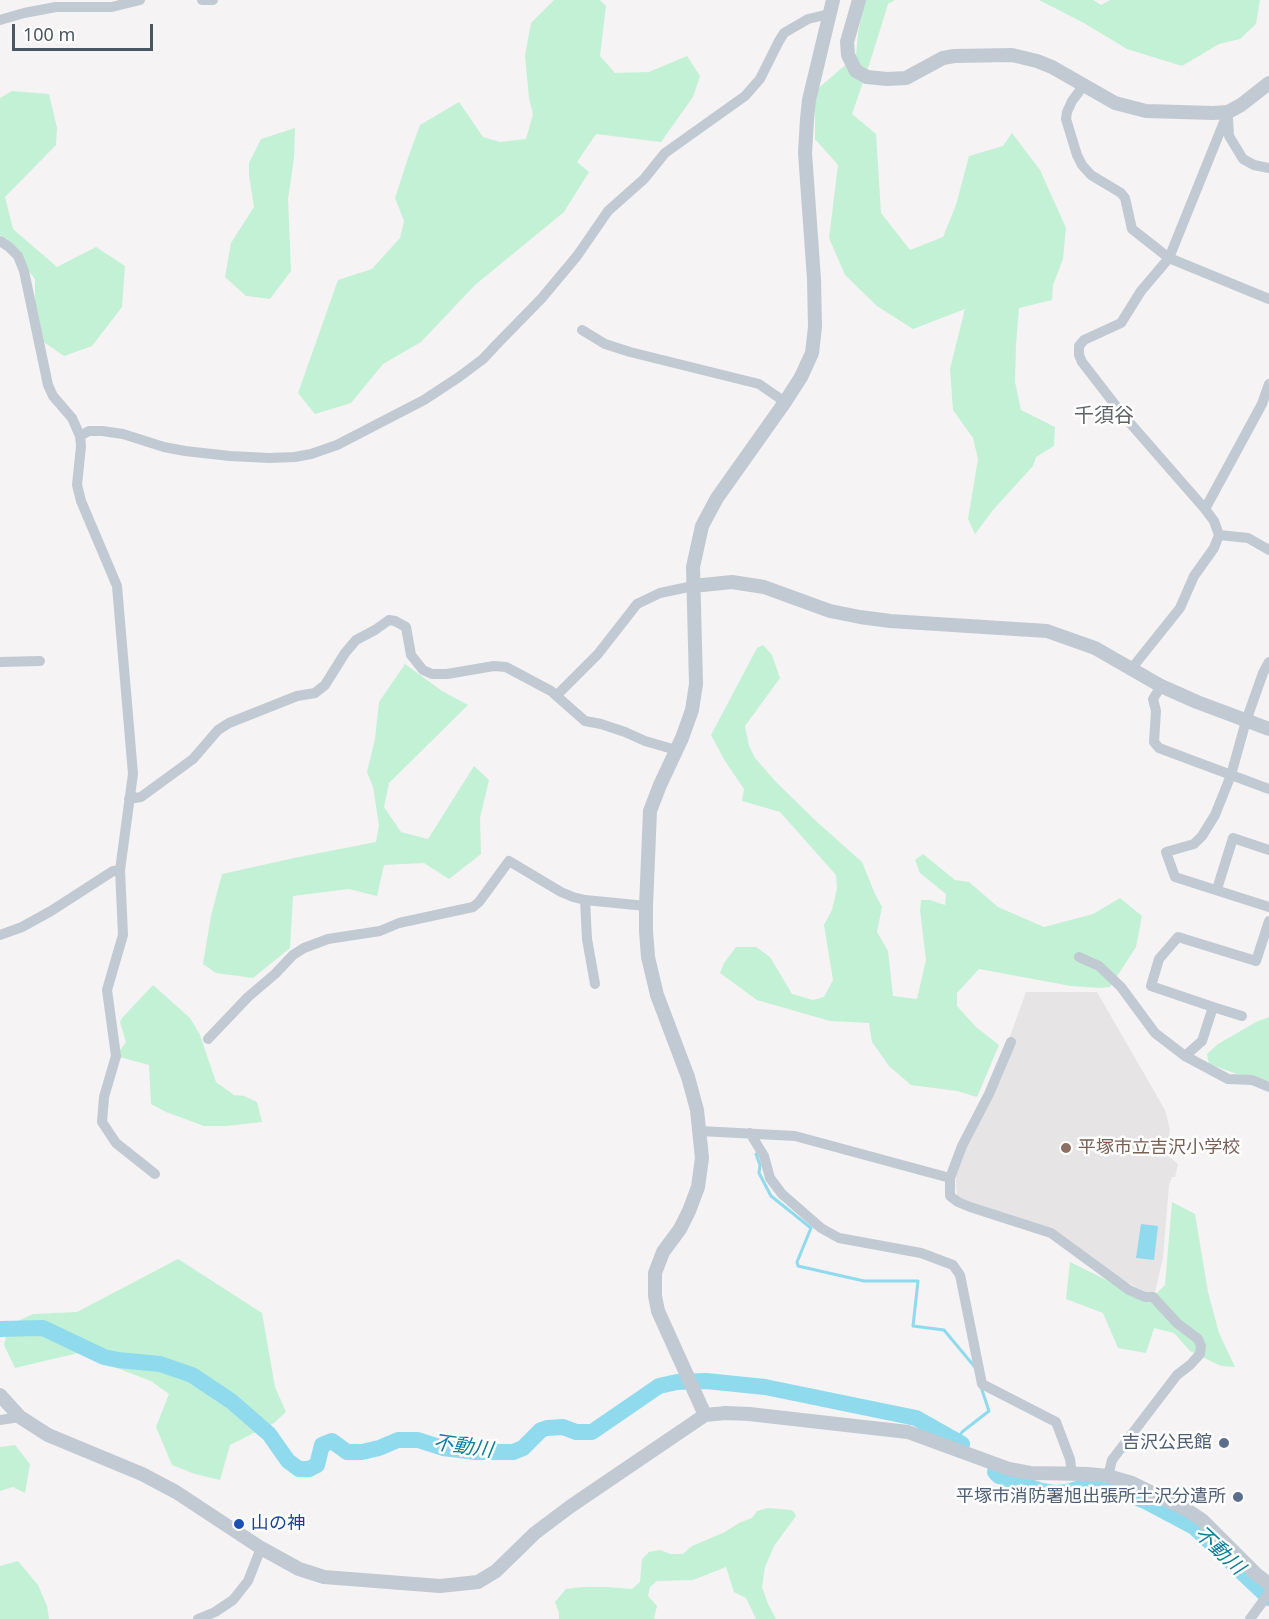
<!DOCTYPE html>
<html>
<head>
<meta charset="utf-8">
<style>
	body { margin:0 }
	#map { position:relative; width:1269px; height:1619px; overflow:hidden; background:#f5f3f3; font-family:"Noto Sans",sans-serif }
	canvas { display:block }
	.scale { position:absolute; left:12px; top:24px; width:141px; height:27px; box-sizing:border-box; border:3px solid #4a5661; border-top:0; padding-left:8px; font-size:18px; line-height:21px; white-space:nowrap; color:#4a5661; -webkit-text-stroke:4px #fff; paint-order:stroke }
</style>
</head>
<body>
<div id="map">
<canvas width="1269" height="1619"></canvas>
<div class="scale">100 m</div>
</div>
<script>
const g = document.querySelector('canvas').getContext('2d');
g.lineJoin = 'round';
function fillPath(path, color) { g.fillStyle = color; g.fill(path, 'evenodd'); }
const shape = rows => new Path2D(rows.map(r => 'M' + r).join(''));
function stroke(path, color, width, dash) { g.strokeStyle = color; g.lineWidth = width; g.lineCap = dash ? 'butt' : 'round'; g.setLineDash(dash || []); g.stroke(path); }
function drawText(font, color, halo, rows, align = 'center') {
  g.font = font + ' "Noto Sans","Noto Sans JP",sans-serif'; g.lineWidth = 5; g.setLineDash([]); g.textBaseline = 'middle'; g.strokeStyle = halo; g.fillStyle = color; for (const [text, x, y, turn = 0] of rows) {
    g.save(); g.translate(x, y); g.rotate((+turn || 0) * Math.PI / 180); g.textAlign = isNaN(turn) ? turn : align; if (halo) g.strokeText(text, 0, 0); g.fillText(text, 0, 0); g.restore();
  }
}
const education = shape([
	[1026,992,1097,992,1165,1110,1170,1130,1167,1155,1178,1164,1175,1177,1172,1177,1169,1185,1163,1258,1154,1297,1118,1277,1052,1230,968,1205,957,1196,955,1172,1009,1039]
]);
const green = shape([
	[554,0,600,0,606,6,600,56,615,73,649,72,687,56,700,76,693,97,661,142,596,134,577,162,589,172,564,212,475,285,421,342,383,364,351,403,315,414,298,393,338,280,372,269,400,238,404,221,395,198,408,158,420,125,459,102,483,137,500,142,526,139,533,114,529,98,525,56,531,23],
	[865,0,895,0,888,4,871,59,852,114,876,134,881,213,910,250,943,237,956,205,969,156,1003,146,1012,133,1040,170,1066,228,1063,259,1053,285,1052,300,1019,308,1016,345,1015,382,1021,410,1055,427,1054,446,1036,457,1033,466,993,510,975,534,968,519,978,459,973,438,953,410,950,369,965,309,913,329,877,306,845,275,829,238,838,165,815,139,815,91,856,56,858,33],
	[1039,0,1093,0,1101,5,1110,0,1260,0,1256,24,1240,39,1219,44,1182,66,1127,49,1084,23],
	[12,91,49,94,57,128,56,145,5,197,13,229,57,267,96,247,125,266,122,307,92,346,64,356,35,336,35,279,2,236,0,235,0,98],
	[295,128,294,158,288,199,291,271,270,299,246,296,225,277,231,243,254,207,249,175,249,163,261,139],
	[763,645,772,655,780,678,745,726,749,746,755,758,776,782,817,822,862,862,875,894,882,907,877,932,888,951,893,996,917,999,926,960,920,910,921,900,930,900,945,905,946,894,920,873,915,860,923,854,955,880,969,882,998,907,1044,927,1093,914,1120,898,1142,916,1136,947,1110,987,1100,988,1071,986,979,969,957,993,957,1006,976,1027,999,1045,977,1097,957,1091,911,1085,889,1066,872,1042,869,1023,830,1021,757,1000,720,973,724,963,736,947,756,947,770,957,792,994,813,1000,824,997,833,980,824,925,832,910,837,888,836,875,780,812,742,801,744,789,725,761,711,735,757,648],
	[405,664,442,691,468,705,389,783,384,807,401,832,428,839,474,766,489,780,480,818,481,854,449,879,424,863,384,865,377,896,349,889,293,896,290,948,253,978,216,973,203,964,211,916,222,874,299,857,376,842,379,825,373,787,367,772,375,739,379,702],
	[153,985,190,1018,200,1035,216,1082,234,1095,244,1096,257,1102,262,1122,226,1126,204,1126,166,1112,151,1104,149,1065,116,1056,126,1042,120,1022,122,1018],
	[1269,1017,1269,1081,1237,1074,1209,1064,1207,1054,1218,1044,1256,1022],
	[1172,1202,1195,1214,1208,1292,1219,1333,1235,1367,1221,1366,1190,1351,1174,1333,1154,1328,1146,1353,1118,1348,1103,1313,1066,1299,1070,1262,1149,1301,1165,1285],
	[178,1259,262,1313,275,1387,286,1412,274,1423,230,1445,220,1480,195,1474,172,1465,156,1427,169,1394,151,1381,78,1353,15,1368,4,1345,9,1325,33,1314,77,1312],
	[15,1445,30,1464,25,1493,13,1487,0,1491,0,1447],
	[768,1508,791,1510,794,1512,796,1516,774,1546,765,1567,762,1587,768,1604,776,1619,756,1619,746,1598,734,1592,726,1567,693,1580,657,1581,650,1587,648,1596,657,1606,654,1618,656,1619,559,1619,559,1613,555,1602,566,1589,581,1587,607,1587,632,1589,640,1582,642,1559,649,1552,660,1550,671,1554,683,1554,692,1546,723,1533,741,1522,752,1518,757,1511],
	[18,1561,38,1585,47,1606,49,1619,0,1619,0,1566]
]);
const water = shape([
	[1141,1224,1158,1226,1154,1260,1136,1258]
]);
const stream = shape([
	[756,1154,760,1165,759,1173,771,1196,811,1228,797,1262,798,1266,864,1281,918,1281,913,1326,944,1330,974,1366],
	[957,1441,962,1432,989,1411,981,1387]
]);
const river = shape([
	[0,1329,43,1328,104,1357,118,1360,160,1364,192,1375,231,1401,269,1434,288,1461,299,1469,309,1469,317,1465,322,1445,332,1441,347,1452,362,1452,379,1448,398,1440,418,1440,443,1448,476,1452,513,1452,523,1448,541,1430,547,1428,563,1427,576,1432,592,1432,659,1386,677,1382,706,1381,765,1387,916,1418,962,1444],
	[995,1472,999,1476,1042,1491,1054,1493,1067,1492,1092,1484,1109,1486,1145,1501,1194,1527,1269,1598]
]);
const minor = shape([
	[202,0,213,0],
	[0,20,24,13,56,7,112,7,140,0],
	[1084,85,1072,101,1067,112,1066,119,1077,155,1082,165,1091,175,1121,193,1125,198,1132,229,1169,258,1269,299],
	[1228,119,1229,136,1243,159,1254,165,1269,168],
	[0,241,9,247,18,256,24,271,48,385,53,396,72,418,80,436,81,446,77,485,81,501,117,586,133,774,120,870,123,935,107,990,116,1056,104,1097,102,1122,116,1143,155,1174],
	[582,330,605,344,630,352,759,384,785,402],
	[80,436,89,431,102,431,123,434,164,447,185,451,230,456,269,458,295,457,311,454,337,445,424,400,459,377,483,359,497,344,541,299,577,256,608,211,644,179,665,153,745,96,760,79,779,41,784,33,808,19,829,14],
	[1205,509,1262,404,1269,384],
	[1219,535,1248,538,1269,550],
	[0,662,40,661],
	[1269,662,1263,673,1246,721,1231,775,1215,815,1202,836,1194,844,1166,852,1175,877,1269,907],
	[1132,668,1180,608,1194,576,1214,548,1219,535,1214,521,1205,509,1123,415,1082,362,1079,355,1079,346,1084,340,1121,323,1141,291,1169,258,1228,112],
	[1161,686,1153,699,1156,711,1154,742,1159,748,1269,789],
	[557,695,598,654,637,604,660,593,693,586],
	[129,799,141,797,193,759,218,730,229,723,297,696,315,693,325,685,345,653,356,640,375,630,389,620,395,621,406,627,411,655,423,670,432,674,447,674,494,666,506,667,551,691,585,721,601,724,625,732,645,741,676,750],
	[1217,889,1233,838,1269,850],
	[585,900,587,939,595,984],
	[0,935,22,927,51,911,113,871,120,870],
	[1079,957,1099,966,1121,987,1155,1033,1185,1056,1228,1079,1252,1080,1269,1087],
	[1213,1007,1242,1016],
	[208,1039,248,997,275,974,293,955,304,948,328,939,380,931,399,923,473,907,479,902,509,861,561,892,573,897,585,900,646,906],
	[1011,1042,989,1094,962,1146,950,1178,950,1196,958,1202,970,1207,1051,1233,1129,1290,1145,1297,1153,1297,1177,1323,1198,1339,1201,1346,1200,1354,1190,1365,1177,1375,1112,1460,1108,1476],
	[1185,1056,1202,1041,1213,1007,1151,986,1159,959,1178,937,1256,961,1269,921],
	[700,1131,795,1136,950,1178],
	[750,1133,764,1156,770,1178,782,1194,821,1228,839,1238,921,1253,953,1265,960,1275,982,1384,1056,1422,1070,1459,1072,1475],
	[0,1420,20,1417],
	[198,1619,215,1612,233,1600,248,1581,261,1548],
	[1250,1619,1269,1593]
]);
const tertiary = shape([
	[859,0,847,42,848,55,856,71,867,77,887,79,906,78,943,58,954,56,1012,55,1037,61,1052,67,1115,103,1146,111,1213,113,1228,112,1241,105,1269,83],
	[693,586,732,582,764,587,830,611,860,617,890,621,1047,631,1095,648,1161,686,1197,702,1269,729],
	[0,1395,20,1417,48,1435,142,1474,176,1492,261,1548,299,1569,324,1577,440,1586,478,1582,496,1571,535,1533,571,1506,705,1415,726,1413,749,1414,908,1432,1009,1469,1030,1473,1087,1474,1108,1476,1132,1483,1187,1510,1202,1520,1256,1574,1269,1584],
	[705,1415,658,1311,655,1296,655,1273,663,1252,680,1229,689,1211,698,1187,702,1158,697,1110,688,1077,657,995,648,957,646,931,646,906,650,811,660,785,682,738,692,710,696,684,693,567,702,526,717,498,785,402,801,377,812,353,815,327,814,279,805,153,807,119,809,100,833,0]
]);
const markers = [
	[1066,1148,6,"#8d6e63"],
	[1224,1443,6,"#5c6f8a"],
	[1238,1497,6,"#5c6f8a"],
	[239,1524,6,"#1a4fb4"]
];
const educationNames = [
	["平塚市立吉沢小学校",1078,1148]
];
const serviceNames = [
	["吉沢公民館",1212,1443],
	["平塚市消防署旭出張所土沢分遣所",1226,1497]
];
const transitNames = [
	["山の神",251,1524]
];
const neighbourhoodNames = [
	["千須谷",1104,416]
];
const waterNames = [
	["不動川",463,1447,8],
	["不動川",1219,1551,43]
];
fillPath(education, '#e6e4e5');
fillPath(green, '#c3f1d5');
fillPath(water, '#90daee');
stroke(stream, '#90daee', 3);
stroke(river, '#90daee', 16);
stroke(minor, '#c1cad2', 10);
stroke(tertiary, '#c1cad2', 14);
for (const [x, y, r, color] of markers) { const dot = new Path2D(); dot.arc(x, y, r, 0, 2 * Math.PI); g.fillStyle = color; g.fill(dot); stroke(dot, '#fff', 2); }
drawText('18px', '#785e54', '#fff', educationNames, 'left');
drawText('18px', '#4e5e75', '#fff', serviceNames, 'right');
drawText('18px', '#164399', '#fff', transitNames, 'left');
drawText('20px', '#5f6368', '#fff', neighbourhoodNames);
drawText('italic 20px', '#0c7c9b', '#fff', waterNames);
</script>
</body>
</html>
